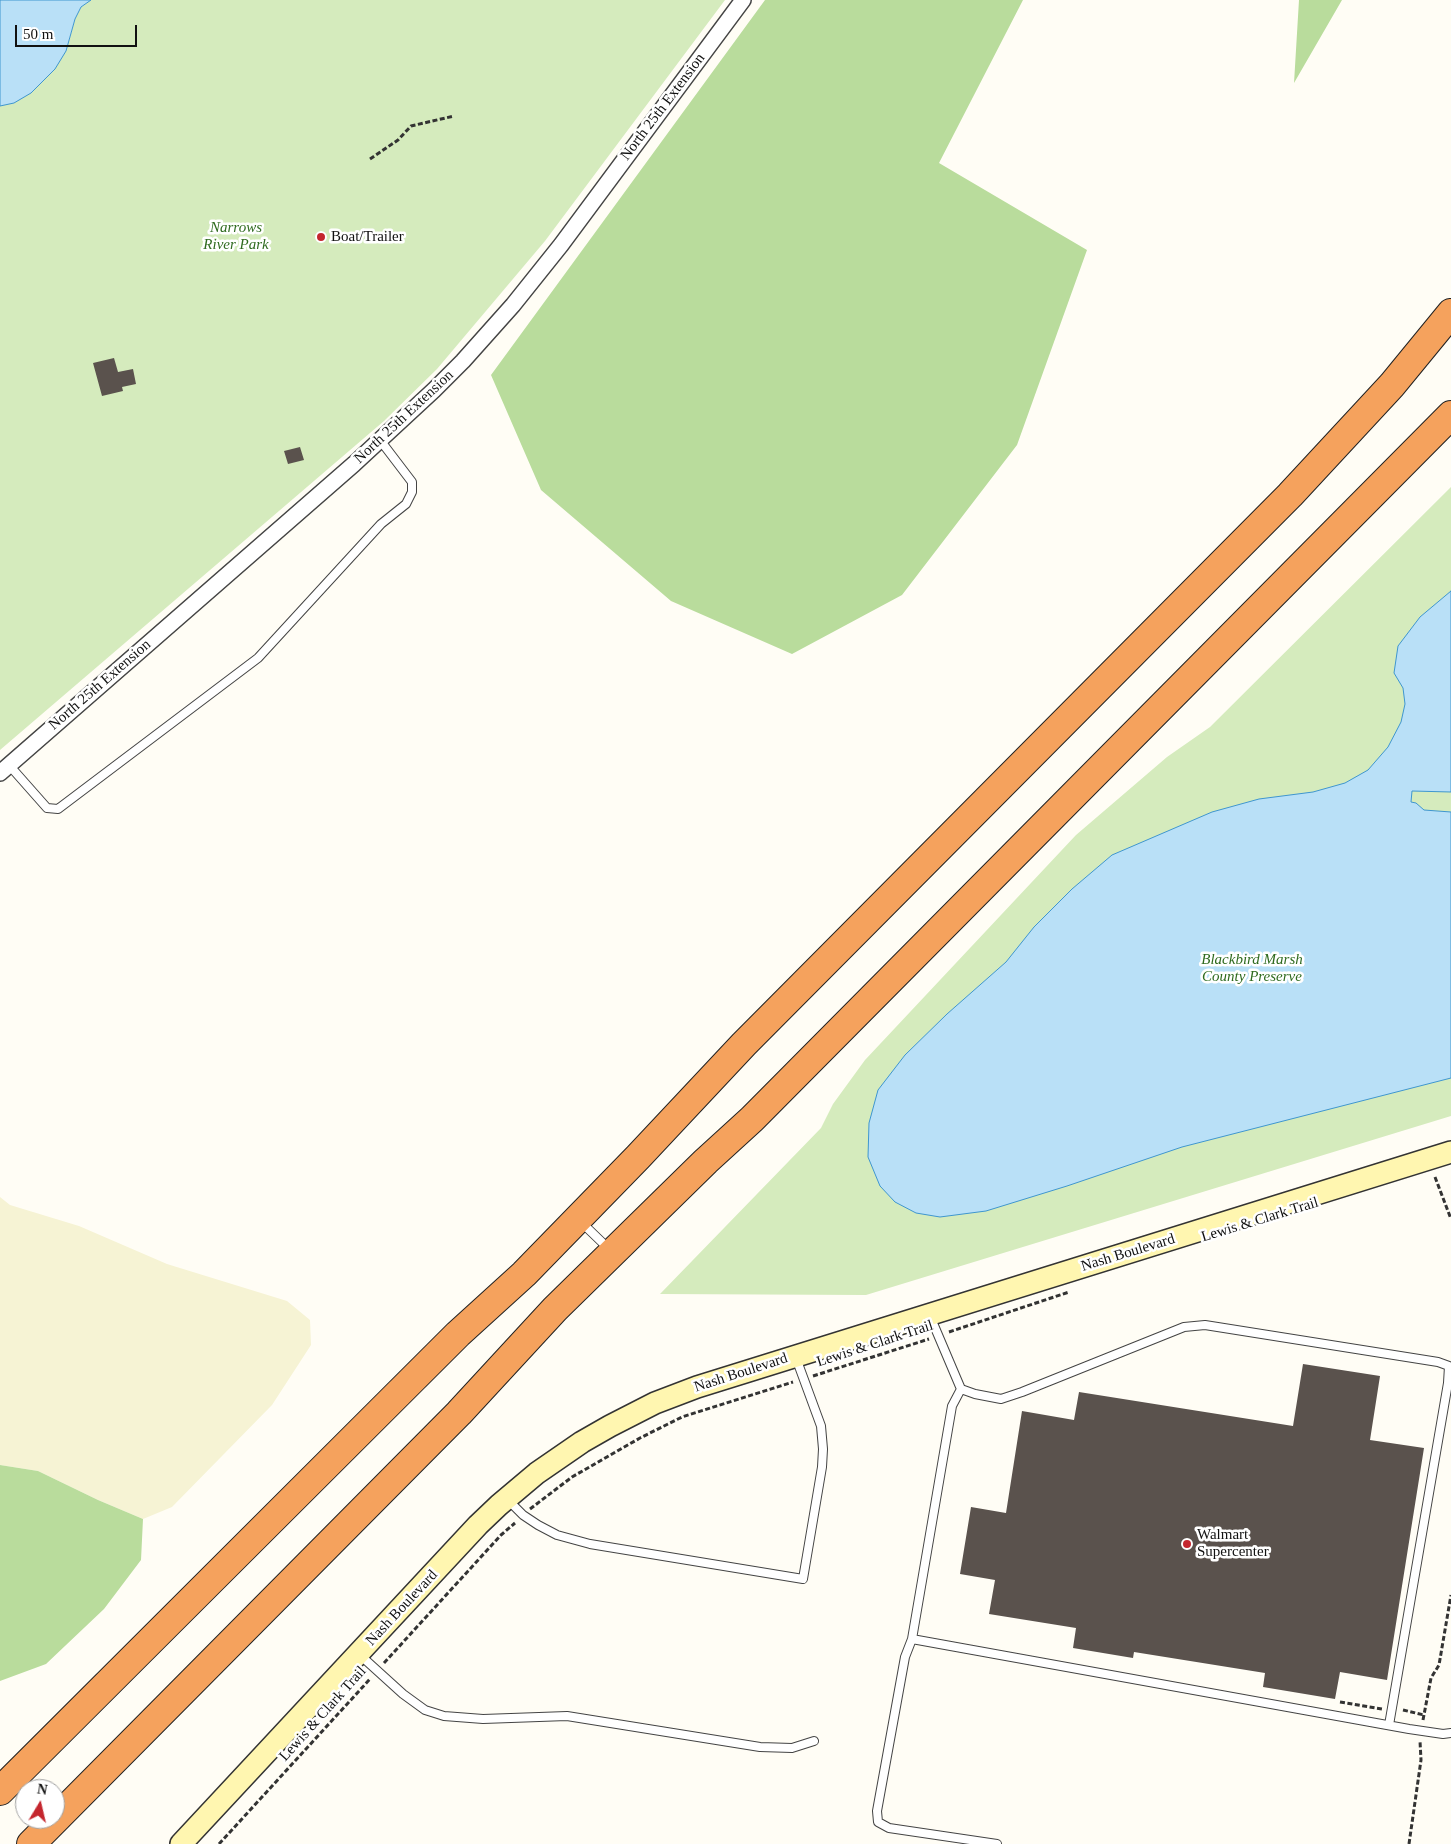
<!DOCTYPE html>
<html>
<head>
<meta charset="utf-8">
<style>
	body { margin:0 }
	#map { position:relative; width:1451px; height:1844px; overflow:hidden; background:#fffdf5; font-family:"Times New Roman",serif }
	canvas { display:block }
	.north { position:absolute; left:15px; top:1779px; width:50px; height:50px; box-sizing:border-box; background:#fff; border:1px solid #a0a0a0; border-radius:50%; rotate:9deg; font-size:14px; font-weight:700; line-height:20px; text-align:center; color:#111 }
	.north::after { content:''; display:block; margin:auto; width:18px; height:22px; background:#c4262e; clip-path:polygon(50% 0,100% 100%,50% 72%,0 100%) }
	.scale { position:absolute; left:15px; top:25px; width:122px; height:22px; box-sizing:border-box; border:2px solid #111; border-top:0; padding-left:6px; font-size:15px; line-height:18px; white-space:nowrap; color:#111; -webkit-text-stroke:4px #fff; paint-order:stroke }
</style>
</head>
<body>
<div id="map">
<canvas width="1451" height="1844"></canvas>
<div class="north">N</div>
<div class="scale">50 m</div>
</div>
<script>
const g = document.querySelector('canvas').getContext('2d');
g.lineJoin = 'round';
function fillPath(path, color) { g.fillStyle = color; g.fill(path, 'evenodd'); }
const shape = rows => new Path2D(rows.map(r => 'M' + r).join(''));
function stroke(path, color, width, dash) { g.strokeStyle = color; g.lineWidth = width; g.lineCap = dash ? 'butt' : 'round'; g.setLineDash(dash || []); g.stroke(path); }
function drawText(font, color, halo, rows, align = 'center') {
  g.font = font + ' "Times New Roman",serif'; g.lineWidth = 5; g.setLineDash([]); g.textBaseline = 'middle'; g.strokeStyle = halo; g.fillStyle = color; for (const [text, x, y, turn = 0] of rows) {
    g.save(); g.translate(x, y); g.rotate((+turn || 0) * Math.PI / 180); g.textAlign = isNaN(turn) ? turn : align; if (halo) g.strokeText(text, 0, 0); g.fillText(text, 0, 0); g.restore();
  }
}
const farmland = shape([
	[0,1197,10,1205,79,1226,167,1264,287,1301,310,1320,311,1345,272,1405,172,1507,143,1519,98,1500,38,1471,0,1465]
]);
const green = shape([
	[91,0,725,0,545,241,437,369,384,421,0,750,0,106,14,102,66,51,75,19,81,7],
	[1451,487,1451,1116,866,1295,660,1294,821,1128,833,1104,865,1060,1076,835,1167,757,1210,727]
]);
const forest = shape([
	[765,0,1023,0,939,163,1087,250,1017,445,902,595,792,654,671,601,541,490,491,375],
	[1299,0,1342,0,1294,83],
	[0,1465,38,1471,98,1500,143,1519,141,1560,104,1609,46,1664,0,1681]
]);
const water = shape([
	[0,0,91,0,81,7,75,19,66,51,55,69,31,93,14,103,0,106,0,0],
	[1451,591,1451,792,1412,791,1411,802,1416,803,1424,810,1451,812,1451,1078,1182,1147,1067,1186,986,1211,940,1217,916,1213,895,1202,880,1186,868,1157,869,1123,878,1090,905,1055,947,1014,1006,962,1034,927,1072,889,1112,855,1212,812,1259,799,1313,792,1345,783,1368,770,1388,747,1401,722,1405,704,1403,688,1394,673,1398,646,1420,617,1451,591]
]);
const building = shape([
	[114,358,118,372,133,369,136,384,122,387,123,391,102,396,93,363],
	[300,447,304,460,288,464,284,451],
	[1303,1364,1380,1376,1370,1440,1424,1448,1387,1680,1340,1672,1335,1699,1263,1687,1265,1673,1134,1652,1133,1658,1073,1648,1076,1628,989,1614,995,1580,960,1574,971,1507,1006,1513,1022,1411,1074,1420,1079,1392,1293,1426]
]);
const path = shape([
	[370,159,398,140,411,126,454,116],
	[1435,1177,1451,1219],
	[949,1332,1069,1292],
	[813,1376,929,1339],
	[530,1509,572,1477,640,1438,682,1417,793,1382],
	[384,1663,501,1535,515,1523],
	[1340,1702,1382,1709],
	[1403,1710,1424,1715],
	[1423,1720,1431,1678,1439,1665,1451,1595],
	[219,1844,370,1679],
	[1409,1844,1421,1760,1420,1741]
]);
const lane = shape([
	[9,765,47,808,58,809,258,658,381,524,406,504,412,492,412,482,380,440],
	[581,1222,609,1249],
	[930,1316,961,1389,952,1406,912,1639,1409,1729,1443,1734,1451,1733],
	[961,1389,975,1394,1001,1399,1022,1392,1184,1327,1205,1325,1438,1362,1449,1366,1448,1383,1389,1725],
	[508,1500,523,1515,538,1525,557,1535,590,1544,803,1579,822,1467,823,1449,821,1426,796,1358],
	[912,1639,905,1657,877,1811,878,1822,889,1828,997,1844],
	[360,1655,403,1694,425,1710,444,1716,483,1719,567,1716,760,1747,792,1748,814,1741]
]);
const street = shape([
	[0,773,354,464,434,390,463,361,513,305,561,245,743,0]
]);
const secondary = shape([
	[181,1844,478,1525,499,1505,537,1473,582,1442,610,1426,655,1403,697,1387,1451,1152]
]);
const highway = shape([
	[0,1791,458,1334,524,1274,638,1157,744,1044,1290,495,1392,385,1451,313],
	[31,1844,459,1413,555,1309,706,1161,752,1119,1451,415]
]);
const markers = [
	[321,237,5,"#c4262e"],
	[1187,1544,5,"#c4262e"]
];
const streetNames = [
	["North 25th Extension",663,107,-53],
	["North 25th Extension",404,417,-43],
	["North 25th Extension",100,685,-41],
	["Lewis & Clark Trail",1260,1220,-17],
	["Nash Boulevard",1128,1253,-17],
	["Lewis & Clark Trail",875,1344,-18],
	["Nash Boulevard",741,1373,-18],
	["Nash Boulevard",402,1608,-47],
	["Lewis & Clark Trail",323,1714,-48]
];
const parkNames = [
	["Narrows",236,228],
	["River Park",236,245],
	["Blackbird Marsh",1252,960],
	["County Preserve",1252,977]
];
const poiNames = [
	["Boat/Trailer",331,237],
	["Walmart",1197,1535],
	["Supercenter",1197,1552]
];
fillPath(farmland, '#f6f3d4');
fillPath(green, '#d5ebbd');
fillPath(forest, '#b9dc9c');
fillPath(water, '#b9e0f7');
stroke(water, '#3f96cf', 1);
fillPath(building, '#5a524d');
stroke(lane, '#444', 10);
stroke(street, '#444', 18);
stroke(secondary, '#333', 24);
stroke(highway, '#222', 30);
stroke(path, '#333', 3, [5, 2.5]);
stroke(lane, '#fff', 8);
stroke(street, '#fff', 15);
stroke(secondary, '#fff6b0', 21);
stroke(highway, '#f5a25d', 28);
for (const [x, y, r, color] of markers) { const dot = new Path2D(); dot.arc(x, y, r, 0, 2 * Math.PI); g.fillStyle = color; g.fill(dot); stroke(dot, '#fff', 2); }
drawText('15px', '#111', '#fff', streetNames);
drawText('italic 15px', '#2f6b1f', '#fff', parkNames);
drawText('15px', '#111', '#fff', poiNames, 'left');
</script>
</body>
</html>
